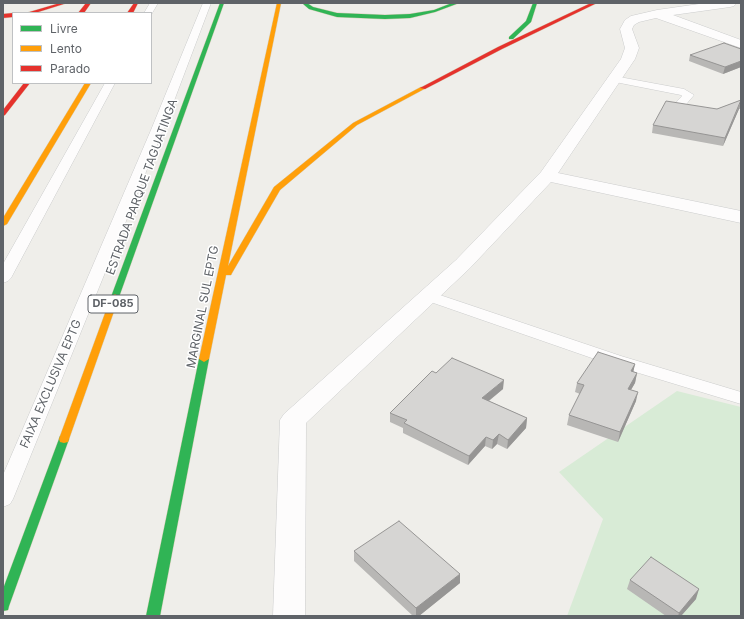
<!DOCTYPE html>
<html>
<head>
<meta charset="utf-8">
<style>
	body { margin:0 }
	#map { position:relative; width:744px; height:619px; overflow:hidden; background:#efeeea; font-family:Inter,sans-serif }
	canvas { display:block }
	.frame { position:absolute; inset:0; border:4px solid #5f6368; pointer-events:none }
	.legend { position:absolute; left:12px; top:12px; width:140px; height:72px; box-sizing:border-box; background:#fff; border:1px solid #bfc1c3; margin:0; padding:5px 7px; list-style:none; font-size:12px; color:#5f6368 }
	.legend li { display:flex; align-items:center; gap:8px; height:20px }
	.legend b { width:20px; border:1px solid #bfc1c3 }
</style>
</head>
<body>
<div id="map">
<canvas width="744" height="619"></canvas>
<div class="frame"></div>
<ul class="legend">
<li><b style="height:5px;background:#30b455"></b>Livre</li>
<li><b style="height:5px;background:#ff9f0a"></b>Lento</li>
<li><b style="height:5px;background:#e5322d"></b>Parado</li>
</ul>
</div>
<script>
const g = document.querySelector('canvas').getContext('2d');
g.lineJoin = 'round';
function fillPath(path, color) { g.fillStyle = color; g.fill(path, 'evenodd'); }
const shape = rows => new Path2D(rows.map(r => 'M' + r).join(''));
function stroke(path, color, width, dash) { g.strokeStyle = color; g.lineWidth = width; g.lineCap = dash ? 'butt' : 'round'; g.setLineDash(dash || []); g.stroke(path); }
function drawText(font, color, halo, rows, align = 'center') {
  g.font = font + ' Inter,sans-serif'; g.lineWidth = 3; g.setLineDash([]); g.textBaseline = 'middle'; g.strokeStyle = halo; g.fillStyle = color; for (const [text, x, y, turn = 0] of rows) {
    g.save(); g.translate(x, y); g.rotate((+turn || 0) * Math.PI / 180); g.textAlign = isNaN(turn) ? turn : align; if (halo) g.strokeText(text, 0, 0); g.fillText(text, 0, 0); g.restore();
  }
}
const green = shape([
	[677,391,741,407,741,616,567,616,603,519,559,472]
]);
const lane = shape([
	[150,3,158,3,151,15,151,13,144,13,150,3],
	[203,3,211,3,163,130,13,499,10,504,3,507,3,475,151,130,203,3],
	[614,76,684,89,694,95,683,108,679,109,673,106,682,96,681,95,610,81,609,79,614,76],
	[105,83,115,83,11,278,8,281,3,283,3,264,105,83],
	[428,291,621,356,741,392,741,404,609,364,422,299,420,296,422,293,428,291]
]);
const street = shape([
	[706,3,736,3,734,6,730,7,673,15,741,40,741,48,656,18,639,22,634,25,632,29,639,48,635,59,558,173,741,211,741,223,551,182,470,268,306,423,305,616,273,616,280,420,284,414,456,260,541,172,621,59,625,48,620,29,625,20,631,16,657,10,706,3]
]);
const fast = shape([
	[220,3,224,3,119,297,115,300,112,299,111,297,220,3],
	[302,3,307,3,313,7,337,13,385,15,410,14,434,10,452,3,459,3,435,12,410,18,385,19,337,17,309,9,302,3],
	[533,3,537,3,531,22,513,39,509,39,509,37,526,21,533,3],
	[204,356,209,359,160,616,146,616,199,359,204,356],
	[64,435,68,436,69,439,9,606,8,610,3,611,3,589,59,439,60,436,64,435]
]);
const slow = shape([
	[277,3,281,3,228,266,274,187,353,123,421,87,426,88,357,125,280,190,232,273,231,275,226,275,209,359,204,362,199,359,277,3],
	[85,83,91,83,7,224,3,226,3,218,85,83],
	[115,294,119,297,69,439,68,442,64,443,60,442,59,439,111,297,115,294]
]);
const jam = shape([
	[60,3,67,3,35,13,26,13,60,3],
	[86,3,91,3,84,13,78,13,86,3],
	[134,3,138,3,133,13,127,13,134,3],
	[591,3,597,3,502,49,425,89,420,88,498,47,591,3],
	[13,13,13,17,3,18,3,14,13,13],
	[24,83,30,83,5,115,3,116,3,110,24,83]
]);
const wall = shape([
	[741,49,741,67,723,74,689,61,690,55],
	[741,100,741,109,739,109,723,146,652,133,653,125,717,109],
	[635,364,633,372,637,373,635,383,631,390,636,401,618,442,567,425,569,415,580,394,575,392,577,383],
	[436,373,503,389,489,401,527,418,526,428,507,449,497,444,492,449,485,446,468,465,403,433,403,428,390,422,390,413],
	[354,551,460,583,419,616,413,616,354,561],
	[630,580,696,599,681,616,666,616,627,589]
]);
const shadedWall = shape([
	[741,61,741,67,723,74,725,67],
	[741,102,739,109,723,146,725,138],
	[635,364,633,373,631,371],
	[637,373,635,383,626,398,628,389],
	[504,380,503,389,481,407,482,398],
	[638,392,636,401,618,442,620,432],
	[527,418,526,428,507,449,508,440],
	[499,434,497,444,492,449,493,440],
	[486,437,485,446,468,465,469,456],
	[460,574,460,583,419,616,416,616,416,608],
	[699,589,696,599,681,616,678,616,679,613]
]);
const building = shape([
	[724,43,741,49,741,61,725,67,690,55,724,43],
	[741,100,725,138,653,125,666,101,717,109,741,100],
	[598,352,635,364,631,371,637,373,628,389,638,392,620,432,569,415,584,385,577,383,598,352],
	[452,358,504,380,482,398,527,418,508,440,499,434,493,440,486,437,469,456,404,423,407,420,390,413,432,371,436,373,452,358],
	[399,521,460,574,416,608,354,551,399,521],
	[651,557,699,589,679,613,630,580,651,557]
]);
const shields = [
	[113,304,50]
];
const shieldNames = [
	["DF-085",113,304]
];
const streetNames = [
	["ESTRADA PARQUE TAGUATINGA",142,187,-70],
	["MARGINAL SUL EPTG",203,307,-79],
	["FAIXA EXCLUSIVA EPTG",51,384,-67]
];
fillPath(green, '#d8ebd6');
stroke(lane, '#cbcccc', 1);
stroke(street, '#cbcccc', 1);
stroke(fast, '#d7ceb8', 1);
stroke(slow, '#d7ceb8', 1);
stroke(jam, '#d7ceb8', 1);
fillPath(lane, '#fdfcfc');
fillPath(street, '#fdfcfc');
fillPath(fast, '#30b455');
fillPath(slow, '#ff9f0a');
fillPath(jam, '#e5322d');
fillPath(wall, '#b8b7b5');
fillPath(shadedWall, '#969594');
fillPath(building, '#d6d5d3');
stroke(building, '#969594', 1);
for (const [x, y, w] of shields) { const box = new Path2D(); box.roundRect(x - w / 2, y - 9, w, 18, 3); g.fillStyle = '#fff'; g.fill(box); stroke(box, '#5f6368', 1); }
drawText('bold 11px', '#5f6368', null, shieldNames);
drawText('12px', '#5f6368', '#fff', streetNames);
</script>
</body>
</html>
